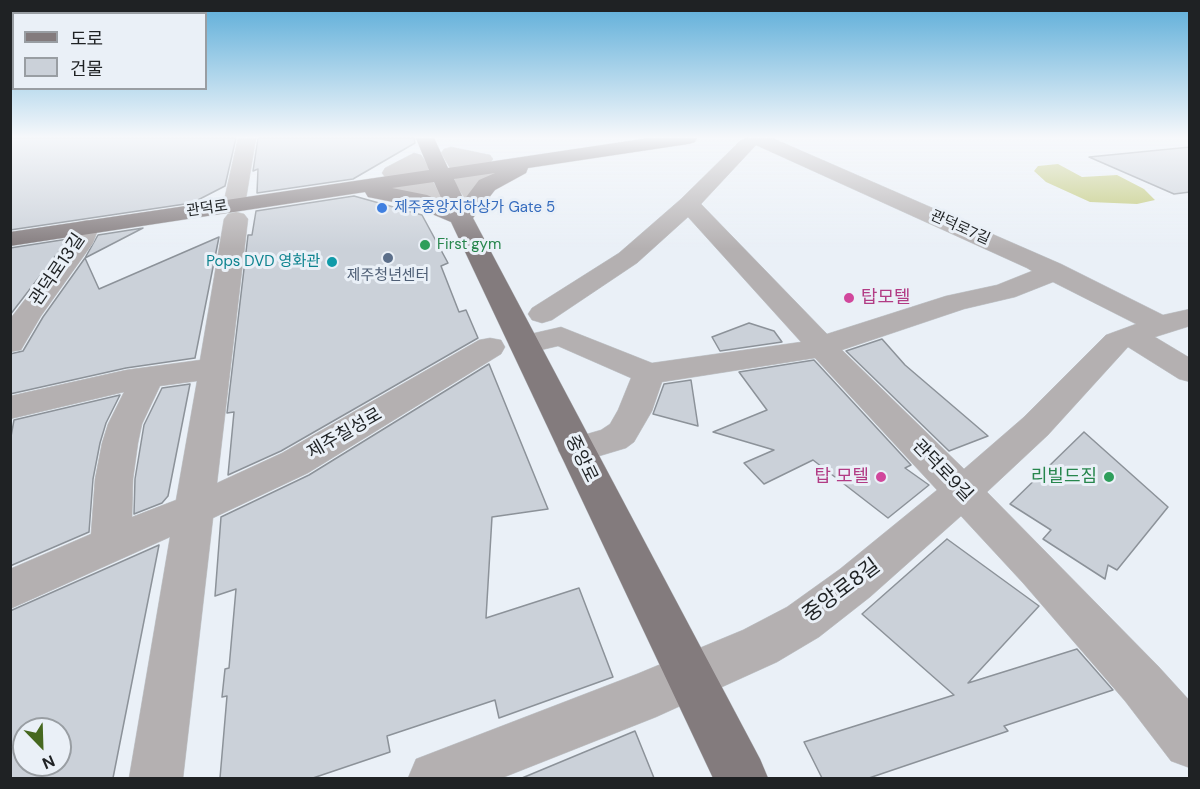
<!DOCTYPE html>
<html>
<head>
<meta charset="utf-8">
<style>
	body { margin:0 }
	#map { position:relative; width:1200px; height:789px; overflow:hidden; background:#eaf0f7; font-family:"DM Sans","Noto Sans KR",sans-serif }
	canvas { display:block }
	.frame { position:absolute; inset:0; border:12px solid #1f2224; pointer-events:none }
	.legend { position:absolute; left:12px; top:12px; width:195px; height:78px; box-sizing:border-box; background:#eaf0f7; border:2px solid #999ea3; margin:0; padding:8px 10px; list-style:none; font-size:18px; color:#1f2224 }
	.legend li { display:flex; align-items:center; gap:12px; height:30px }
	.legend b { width:30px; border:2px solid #999ea3 }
	.north { position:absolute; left:12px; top:717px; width:60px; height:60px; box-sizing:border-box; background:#eaf0f7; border:2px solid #999ea3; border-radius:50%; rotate:157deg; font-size:16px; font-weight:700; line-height:24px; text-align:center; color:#1f2224 }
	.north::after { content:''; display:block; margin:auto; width:21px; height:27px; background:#46681f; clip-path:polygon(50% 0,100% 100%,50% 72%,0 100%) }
</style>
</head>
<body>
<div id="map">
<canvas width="1200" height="789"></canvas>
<div class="frame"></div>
<ul class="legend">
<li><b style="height:8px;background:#837b7d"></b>도로</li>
<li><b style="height:16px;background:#cbd1d9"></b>건물</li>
</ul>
<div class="north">N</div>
</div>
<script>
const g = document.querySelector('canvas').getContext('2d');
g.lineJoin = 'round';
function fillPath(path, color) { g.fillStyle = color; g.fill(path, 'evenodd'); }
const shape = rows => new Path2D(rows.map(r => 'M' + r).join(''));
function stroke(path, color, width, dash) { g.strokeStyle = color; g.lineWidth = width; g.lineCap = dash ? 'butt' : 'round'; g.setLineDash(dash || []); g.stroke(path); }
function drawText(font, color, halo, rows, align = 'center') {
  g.font = font + ' "DM Sans","Noto Sans KR",sans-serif'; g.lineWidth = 6; g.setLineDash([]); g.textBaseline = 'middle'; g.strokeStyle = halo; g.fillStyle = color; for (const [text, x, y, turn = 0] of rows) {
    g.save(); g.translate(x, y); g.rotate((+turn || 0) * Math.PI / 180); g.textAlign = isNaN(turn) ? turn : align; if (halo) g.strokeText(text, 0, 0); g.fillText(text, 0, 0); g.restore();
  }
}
const green = shape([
	[1058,164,1082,177,1117,175,1144,189,1155,200,1137,204,1090,202,1046,182,1034,171,1038,166]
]);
const building = shape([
	[10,138,236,138,225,186,192,203,10,230,10,138],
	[258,138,414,138,415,143,353,179,257,193,258,169,253,171,258,138],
	[1190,147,1190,192,1174,194,1089,157,1190,147],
	[354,196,422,215,448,263,441,266,459,312,466,310,478,338,281,451,228,475,234,412,227,413,248,235,252,235,256,211,354,196],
	[143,228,85,258,98,235,143,228],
	[219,237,195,358,126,368,10,394,10,354,23,351,43,317,85,258,99,289,219,237],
	[68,239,67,241,10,315,10,248,68,239],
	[749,323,774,331,782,342,720,351,712,337,749,323],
	[882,339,905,365,988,436,949,451,846,351,882,339],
	[814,360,911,465,905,468,929,485,888,518,813,460,764,484,744,463,774,450,713,432,767,410,739,372,814,360],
	[489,364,548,509,492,517,486,618,579,588,613,677,499,718,495,700,387,736,390,752,313,778,220,778,227,696,222,697,225,669,229,668,236,589,215,596,221,517,309,475,489,364],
	[691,380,698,426,653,414,664,384,691,380],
	[190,384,168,496,162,503,134,514,135,479,144,425,162,388,190,384],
	[120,395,106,423,100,443,93,479,89,532,10,566,10,442,14,420,120,395],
	[1084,432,1168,507,1117,570,1108,565,1105,579,1043,539,1051,530,1010,504,1084,432],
	[947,539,1039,606,968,683,1077,649,1113,690,1004,726,1008,731,869,778,822,778,804,742,954,695,862,614,947,539],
	[159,545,113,778,10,778,10,611,159,545],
	[24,729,60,729,60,765,24,765,24,729],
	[635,731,654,778,522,778,635,731]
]);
const minor = shape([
	[238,138,256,138,245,205,242,210,234,212,226,210,223,205,238,138],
	[747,138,772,138,1061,264,1163,315,1190,309,1190,326,1155,337,1190,358,1190,382,1179,379,1128,347,1048,435,987,492,1159,667,1190,701,1190,768,1171,761,1125,701,1023,583,961,516,870,597,819,637,777,662,656,717,502,778,408,778,416,759,637,674,743,630,787,607,840,569,937,490,815,358,662,382,652,411,634,442,626,448,576,463,563,459,558,450,563,441,601,430,610,424,618,410,631,378,558,346,524,354,513,352,509,345,513,338,561,327,652,363,801,342,688,217,637,263,552,320,542,323,532,320,528,314,532,308,619,253,681,199,740,141,747,138],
	[756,145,1027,268,1032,271,997,285,946,296,827,334,701,204,756,145],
	[1053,282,1136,324,1106,335,1024,417,964,469,842,350,964,309,1015,297,1053,282],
	[451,147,490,155,493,159,490,163,483,165,457,170,450,168,441,153,444,149,451,147],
	[414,153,421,155,424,159,429,169,426,173,392,179,385,177,382,173,385,168,414,153],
	[493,169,500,171,503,175,480,197,472,198,464,197,453,181,459,175,493,169],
	[424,179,432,180,435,185,443,200,440,205,432,207,424,205,385,195,382,190,385,185,424,179],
	[236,212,244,214,248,219,217,483,282,453,479,340,490,338,501,340,505,347,501,354,308,473,213,518,183,778,129,778,170,537,10,609,10,569,91,534,95,479,102,443,108,424,124,392,10,419,10,396,126,370,200,360,224,219,228,214,236,212],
	[197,381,176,500,132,517,133,479,138,443,142,424,160,386,197,381],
	[87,220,95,222,99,227,93,243,41,316,21,350,10,352,10,319,69,242,79,222,87,220]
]);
const major = shape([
	[416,138,434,138,448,168,649,138,697,138,695,142,688,144,528,168,526,173,495,190,473,218,760,759,768,778,713,778,451,222,413,206,368,197,365,192,10,246,10,232,429,170,416,138],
	[495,173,479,180,464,200,454,179,495,173],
	[434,182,443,202,427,195,392,188,434,182]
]);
const markers = [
	[382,208,6,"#3f7fe0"],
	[425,245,6,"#2e9e5b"],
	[388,258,6,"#5c6f8a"],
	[332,262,6,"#0f9aa8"],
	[849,298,6,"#d1479c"],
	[881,477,6,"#d1479c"],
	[1109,477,6,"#2e9e5b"]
];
const farShopnames = [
	["제주중앙지하상가 Gate 5",394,208]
];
const farStreetnames = [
	["관덕로",207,209,-8],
	["관덕로7길",960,228,24]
];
const farLeisurenames = [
	["First gym",437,245]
];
const farCulturenames = [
	["Pops DVD 영화관",320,262]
];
const farServicenames = [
	["제주청년센터",388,276]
];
const streetNames = [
	["관덕로13길",58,270,-56],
	["제주칠성로",345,434,-30],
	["중앙로",581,459,64],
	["관덕로9길",942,471,46]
];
const hotelNames = [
	["탑모텔",861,298],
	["탑 모텔",869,477,"right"]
];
const leisureNames = [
	["리빌드짐",1097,477]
];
const nearStreetnames = [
	["중앙로8길",842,591,-37]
];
fillPath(green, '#bec671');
fillPath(building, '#cbd1d9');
stroke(building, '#8c9299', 1.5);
stroke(minor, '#c5cbd1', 1);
stroke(major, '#c5cbd1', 1);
fillPath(minor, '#b4b0b1');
fillPath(major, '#837b7d');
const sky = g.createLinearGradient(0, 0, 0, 249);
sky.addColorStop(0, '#5aacd8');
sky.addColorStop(0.55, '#f6f8fb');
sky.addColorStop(1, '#f6f8fb00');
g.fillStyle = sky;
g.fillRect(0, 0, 1200, 249);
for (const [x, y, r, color] of markers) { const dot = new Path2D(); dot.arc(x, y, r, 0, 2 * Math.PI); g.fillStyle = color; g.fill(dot); stroke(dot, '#eaf0f7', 2); }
drawText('15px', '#366cbe', '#eaf0f7', farShopnames, 'left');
drawText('15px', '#1f2224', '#eaf0f7', farStreetnames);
drawText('15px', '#27864d', '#eaf0f7', farLeisurenames, 'left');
drawText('15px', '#0d838f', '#eaf0f7', farCulturenames, 'right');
drawText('15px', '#4e5e75', '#eaf0f7', farServicenames);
drawText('18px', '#1f2224', '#eaf0f7', streetNames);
drawText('18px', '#b23c85', '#eaf0f7', hotelNames, 'left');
drawText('18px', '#27864d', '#eaf0f7', leisureNames, 'right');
drawText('21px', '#1f2224', '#eaf0f7', nearStreetnames);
</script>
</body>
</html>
